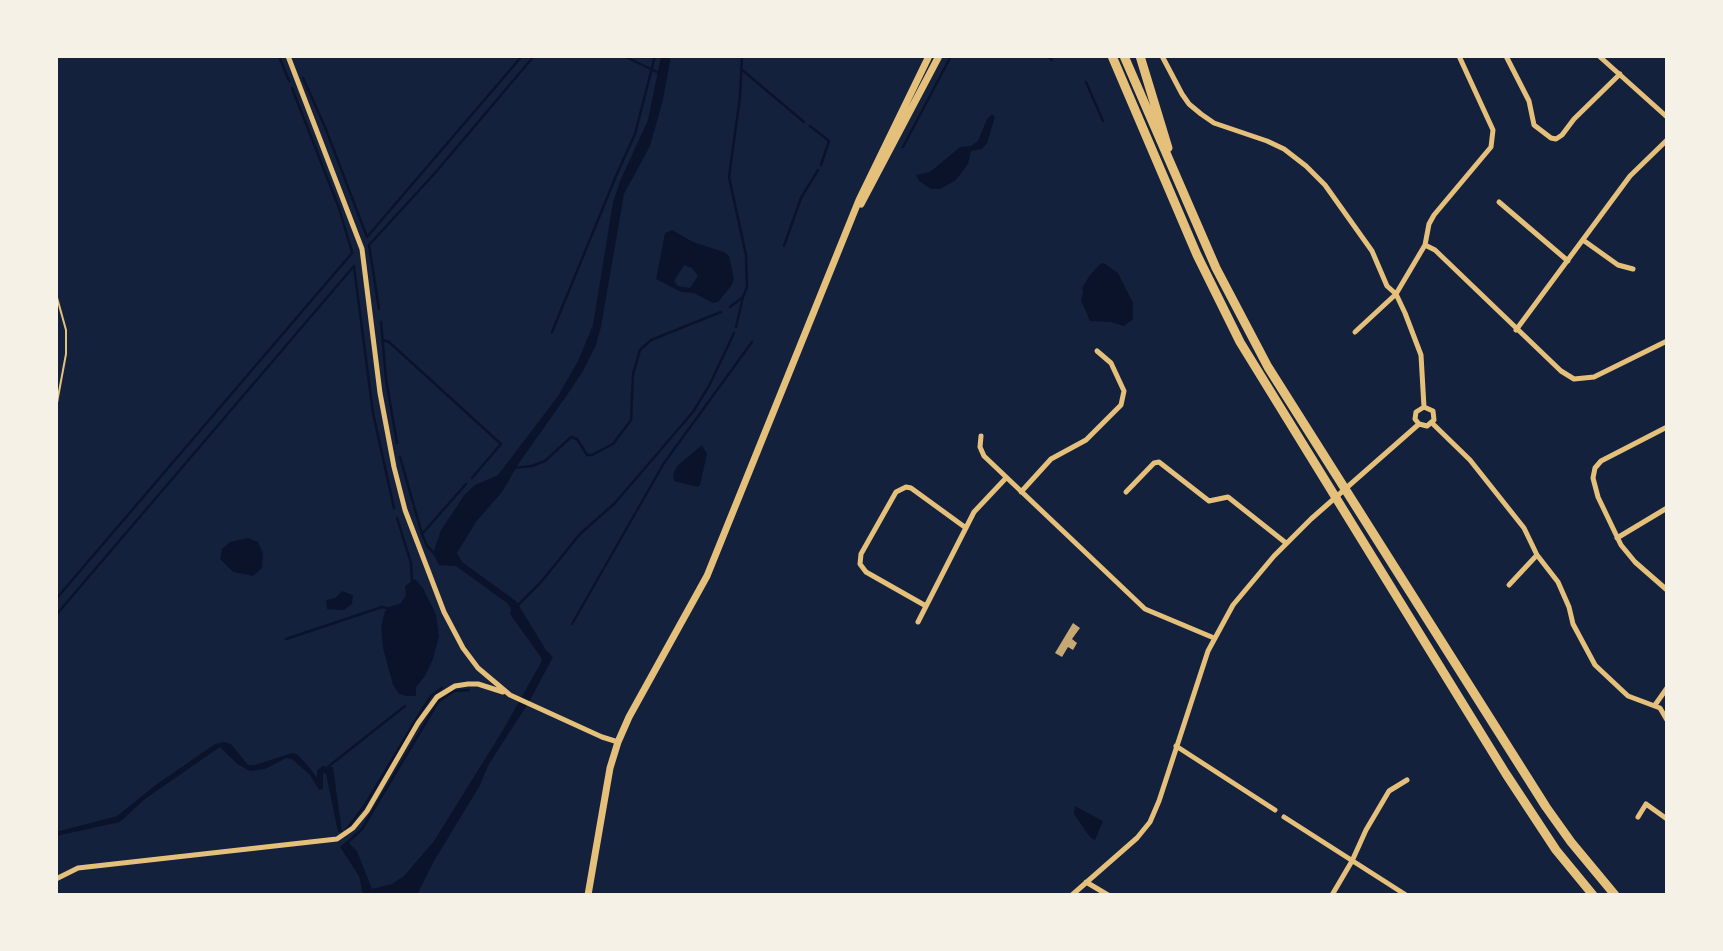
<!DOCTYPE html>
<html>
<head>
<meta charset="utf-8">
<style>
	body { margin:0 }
	#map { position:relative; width:1723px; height:951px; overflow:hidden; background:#14213d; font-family:"Roboto Condensed",sans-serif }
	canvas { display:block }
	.frame { position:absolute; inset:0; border:58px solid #f6f1e7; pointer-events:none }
</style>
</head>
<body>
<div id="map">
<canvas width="1723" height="951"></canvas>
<div class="frame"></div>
</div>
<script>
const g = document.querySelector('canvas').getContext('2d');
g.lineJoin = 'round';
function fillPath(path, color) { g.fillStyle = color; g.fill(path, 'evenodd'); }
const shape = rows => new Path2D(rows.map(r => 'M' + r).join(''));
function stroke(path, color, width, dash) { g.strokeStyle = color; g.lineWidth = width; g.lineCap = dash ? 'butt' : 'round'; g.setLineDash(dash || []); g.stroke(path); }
const water = shape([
	[661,56,671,56,663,100,650,146,624,194,601,327,596,345,583,371,567,395,519,463,502,492,476,522,457,553,462,562,516,601,546,650,553,657,529,702,489,764,479,787,434,861,417,895,363,895,359,876,340,847,347,841,357,851,372,889,392,884,404,876,434,841,503,730,539,666,542,660,540,656,510,614,511,609,507,603,456,566,439,565,433,553,441,530,465,494,475,485,498,475,558,396,578,361,593,325,613,202,620,181,648,120],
	[992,114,995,117,987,143,982,149,971,151,968,164,956,180,940,189,931,189,919,181,916,175,930,172,960,147,971,146,978,141,987,119],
	[672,230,693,242,724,252,729,256,734,278,732,285,718,302,713,303,694,293,681,292,656,279,665,233],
	[684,265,692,268,698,276,690,288,678,286,674,281],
	[1104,263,1118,273,1133,303,1133,319,1124,326,1111,322,1090,321,1081,300,1083,293,1082,288,1090,275,1100,264],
	[702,445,707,454,700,485,698,487,674,481,673,474,677,466],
	[248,538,258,542,263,553,262,568,253,576,233,572,220,559,222,549,230,542],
	[415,579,423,588,436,615,439,636,433,659,425,676,416,687,416,696,406,696,399,694,393,685,383,648,381,627,385,611,389,607,401,603,406,595,405,586],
	[342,591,353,595,352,604,344,610,327,609,326,600,335,598],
	[224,742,231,744,248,765,255,765,292,753,297,754,309,767,317,778,317,771,322,766,333,767,342,832,338,832,326,774,323,773,323,789,319,790,310,775,292,759,286,758,265,769,250,771,237,764,220,747,145,799,120,822,56,836,56,832,117,816,157,784,215,744],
	[1075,806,1103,821,1095,840,1090,837,1074,814]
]);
const stream = shape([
	[279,56,289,81],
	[624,56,659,73],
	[1047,56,1052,60],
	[741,69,804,122],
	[303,78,325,127,367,237],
	[1086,82,1103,121],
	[292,88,339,208,352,252],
	[810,126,829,141,821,165],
	[903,147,951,56],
	[367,237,522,56],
	[369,245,435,173,534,56],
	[369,245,379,309],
	[784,246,801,198,818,170],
	[354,267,373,413,394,508],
	[730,307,743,297,747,287,746,255,729,177,740,97,742,56],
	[381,322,386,379,397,443],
	[736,327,743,297],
	[552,332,616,176,635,134,655,56],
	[383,340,389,342,501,444,472,478],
	[400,457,422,534,427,546,434,553],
	[513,468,532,466,545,461,571,437,577,439,587,455,592,455,613,444,631,420,633,374,640,350,651,340,721,312],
	[397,518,411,563,412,582],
	[422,534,466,484],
	[56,599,352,253],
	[516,607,541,582,580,534,615,503,693,412,710,384,734,333],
	[56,615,354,266],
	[572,624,664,463,752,342],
	[286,639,382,607,388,608],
	[329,766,405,706],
	[346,830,365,805,420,713,431,696,442,688],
	[347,843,362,829,438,702,454,691,469,690]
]);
const building = shape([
	[1073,623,1080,628,1072,639,1077,643,1073,650,1068,647,1062,657,1055,653]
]);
const path = shape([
	[56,294,66,330,66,354,56,408]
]);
const minor = shape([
	[288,56,362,249,380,393,394,467,405,510,444,612,463,648,478,668,510,695,602,737,618,742],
	[1162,56,1182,94,1189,104,1201,114,1214,123,1267,141,1284,149,1306,166,1325,185,1372,251,1387,286,1396,294,1405,313,1421,355,1424,407],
	[1506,56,1529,101,1534,125,1551,138,1556,139,1562,135,1574,119,1620,74],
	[1599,56,1667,117],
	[1499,202,1568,261],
	[1583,240,1618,265,1633,269],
	[1425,245,1435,250,1561,371,1574,379,1594,377,1667,341],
	[1516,330,1630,176,1667,140],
	[1355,332,1396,294,1425,245,1429,224,1434,215,1491,147,1493,130,1459,56],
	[1432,423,1470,460,1524,528,1537,555,1558,582,1569,607,1573,624,1595,665,1628,696,1660,708,1667,720],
	[1419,424,1427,426,1434,420,1433,411,1424,407],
	[1419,424,1415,419,1416,412,1424,407],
	[1667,427,1601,461,1595,468,1593,478,1598,497,1621,545,1635,562,1667,590],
	[981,436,980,447,984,456,1145,609,1214,638],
	[1021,492,1051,459,1086,440,1121,405,1124,391,1111,363,1097,351],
	[1126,492,1154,463,1159,462,1209,501,1228,497,1286,543],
	[1617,538,1667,508],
	[1509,585,1537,555],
	[926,606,866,572,860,564,861,554,896,492,906,487,911,488,966,528],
	[918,622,974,512,1006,478],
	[1655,705,1667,688],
	[1176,746,1275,810],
	[1284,817,1406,895],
	[1638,817,1646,804,1667,819],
	[56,879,78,868,337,839,353,828,367,811,418,723,437,697,455,686,468,684,478,684,503,692],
	[1086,882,1108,895],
	[1072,895,1137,838,1150,822,1159,801,1208,651,1233,605,1274,556,1311,519,1419,424],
	[1332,895,1352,861,1366,830,1389,791,1407,780]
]);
const secondary = shape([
	[861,204,939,56],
	[588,895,610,768,618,742,629,717,707,576,859,200,929,56]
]);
const trunk = shape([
	[1112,56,1197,255,1240,342,1506,774,1556,850,1593,895],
	[1124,56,1216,268,1268,367,1546,807,1571,842,1615,895],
	[1140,56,1168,148]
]);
fillPath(water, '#0b132b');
stroke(stream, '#0b132b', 2.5);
fillPath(building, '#c6a872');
stroke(path, '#e5c07b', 2);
stroke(minor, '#e5c07b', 5);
stroke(secondary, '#e5c07b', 7);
stroke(trunk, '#e5c07b', 9);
</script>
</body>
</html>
